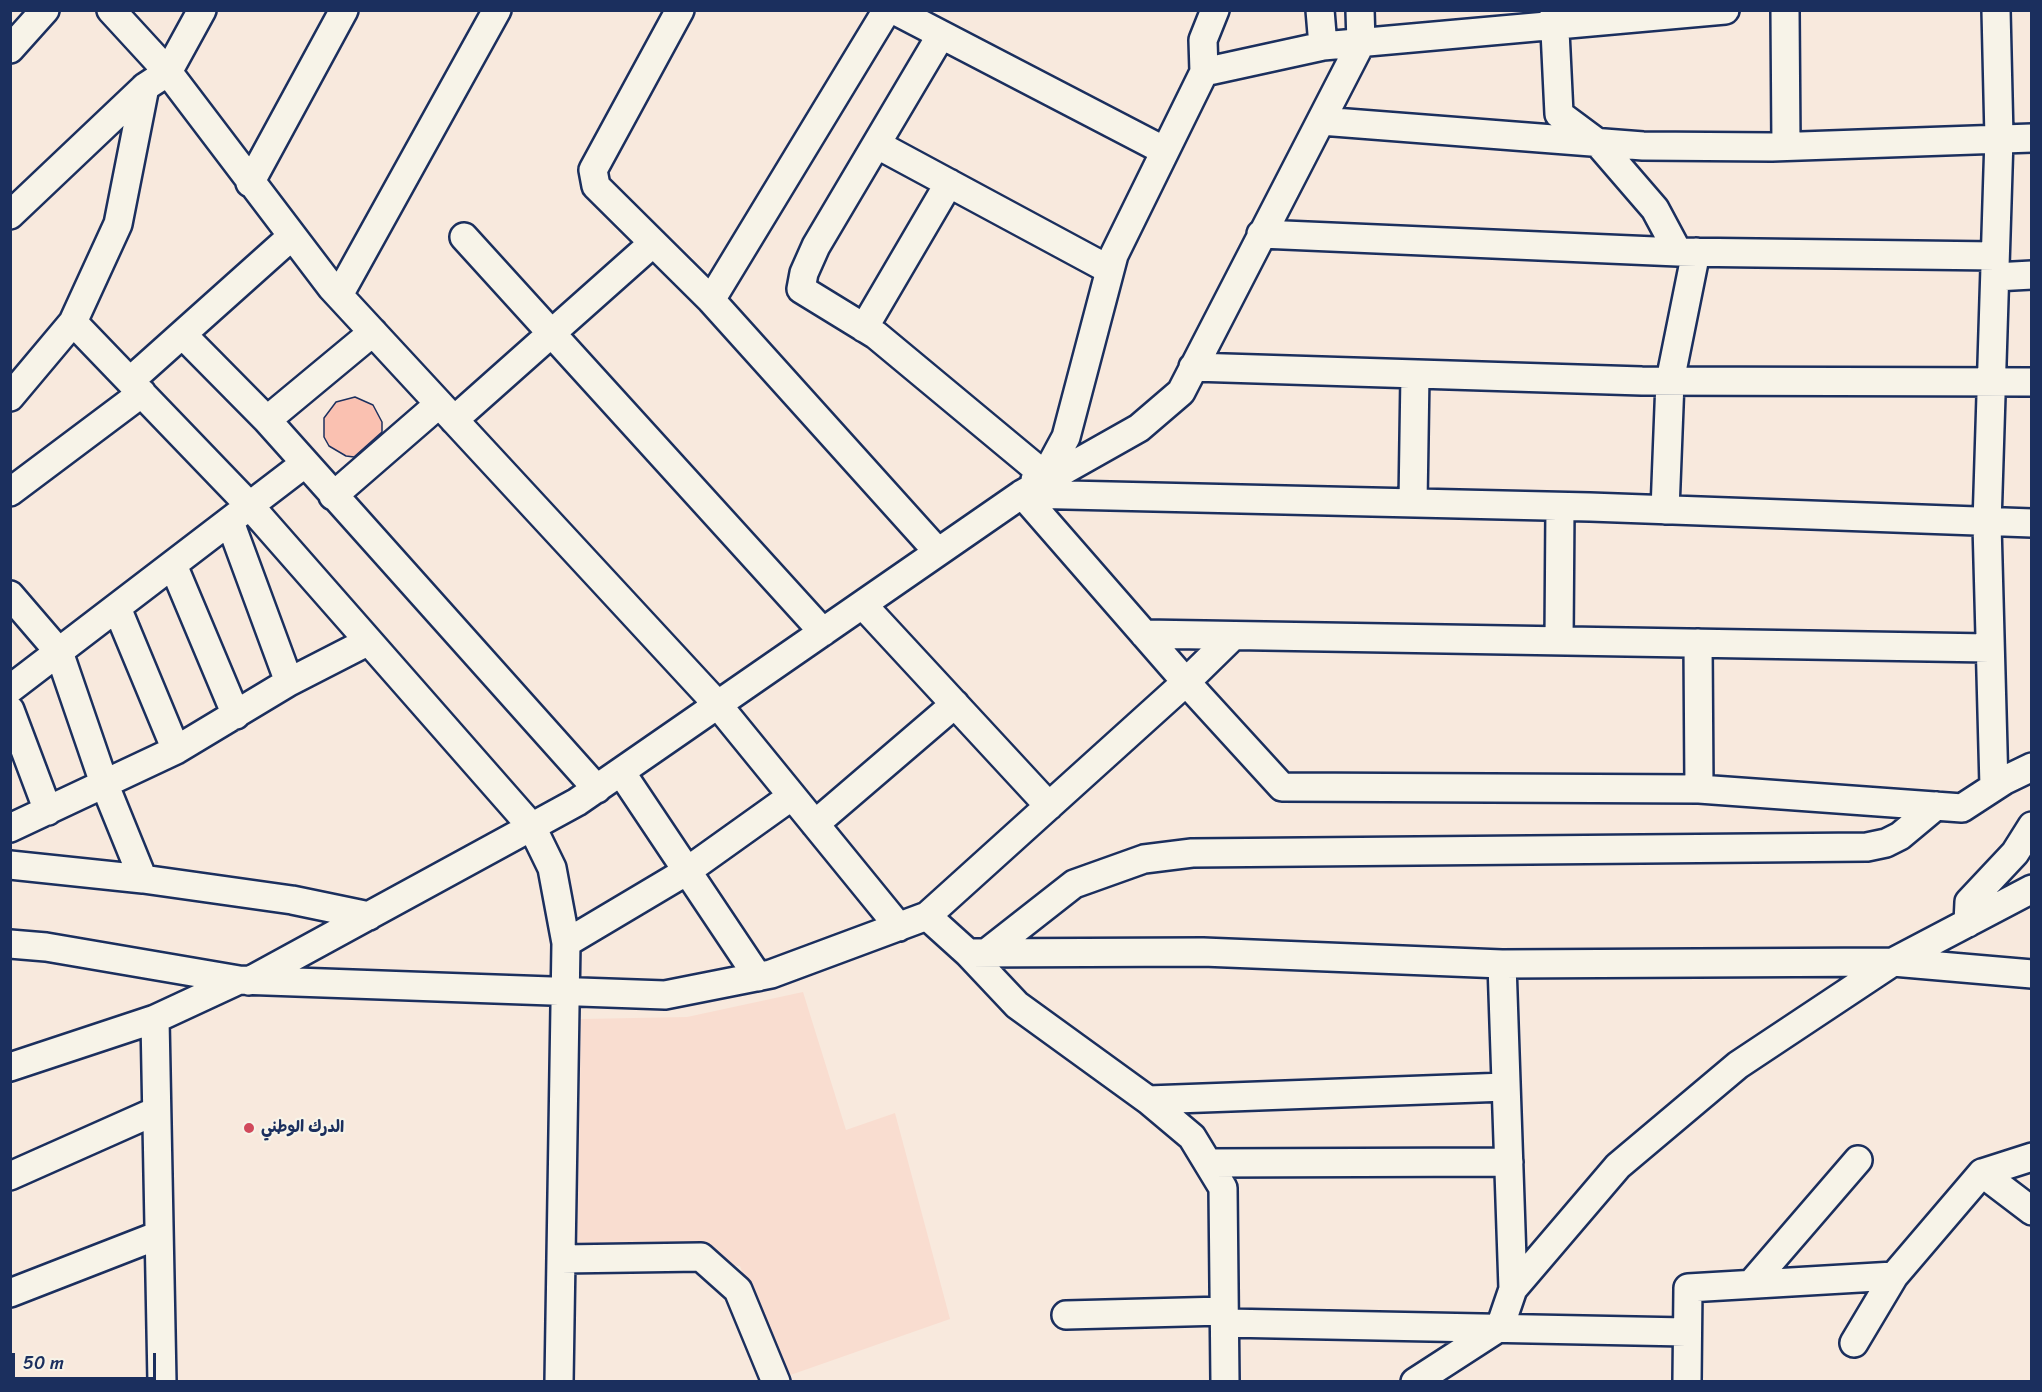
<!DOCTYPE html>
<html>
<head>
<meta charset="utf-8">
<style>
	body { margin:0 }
	#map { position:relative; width:2042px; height:1392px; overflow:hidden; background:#f8e9dd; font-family:Sriracha,sans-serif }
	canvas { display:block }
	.frame { position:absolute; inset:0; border:12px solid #1b2f5e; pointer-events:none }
	.scale { position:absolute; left:12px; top:1353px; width:144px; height:27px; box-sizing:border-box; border:3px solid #1b2f5e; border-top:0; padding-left:8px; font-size:18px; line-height:21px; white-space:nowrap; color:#1b2f5e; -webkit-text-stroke:4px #f7f3e8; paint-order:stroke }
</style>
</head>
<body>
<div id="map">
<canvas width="2042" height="1392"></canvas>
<div class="frame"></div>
<div class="scale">50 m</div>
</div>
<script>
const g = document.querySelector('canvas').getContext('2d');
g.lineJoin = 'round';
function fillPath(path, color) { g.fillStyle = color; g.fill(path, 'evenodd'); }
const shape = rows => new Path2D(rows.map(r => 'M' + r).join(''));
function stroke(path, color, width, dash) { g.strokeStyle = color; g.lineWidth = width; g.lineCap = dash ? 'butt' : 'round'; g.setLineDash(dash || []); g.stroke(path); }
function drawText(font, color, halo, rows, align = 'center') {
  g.font = font + ' Sriracha,"Playpen Sans Arabic",sans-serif'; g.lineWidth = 4.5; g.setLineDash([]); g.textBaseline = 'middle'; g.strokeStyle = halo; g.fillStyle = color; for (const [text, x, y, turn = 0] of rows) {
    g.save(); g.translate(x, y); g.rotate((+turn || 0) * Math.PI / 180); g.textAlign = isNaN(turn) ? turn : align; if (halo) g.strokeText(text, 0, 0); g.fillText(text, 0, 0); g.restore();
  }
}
const built = shape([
	[803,992,846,1130,895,1113,950,1319,779,1379,740,1266,577,1271,581,1019,687,1017]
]);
const building = shape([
	[355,397,373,405,382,422,382,432,354,457,346,456,329,446,324,437,324,418,336,402,355,397]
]);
const minor = shape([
	[111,10,168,72,332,288,718,705,899,927],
	[680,10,593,170,596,186,711,300,938,552],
	[894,10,1165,151],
	[1320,10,1323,46],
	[1554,10,1559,114,1598,143,1655,209,1678,252],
	[1785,10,1786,146],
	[941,35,816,246,804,273,801,289,876,335,1042,473],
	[10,49,45,10],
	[1204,72,1203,40,1215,10],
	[1321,121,1643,146,1772,147,2032,138],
	[878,145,1110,270],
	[250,183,344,10],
	[10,215,145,87],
	[1261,234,1678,252,1995,256],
	[464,237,823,632],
	[1995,277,2032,275],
	[339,295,497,10],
	[711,300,887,10],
	[73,322,250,506,532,827,552,868,566,943,559,1382],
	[864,328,949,183],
	[183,335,267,420,597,789],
	[1193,367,1642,381,2032,382],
	[130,381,292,236],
	[10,397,73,322,118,224,145,87,168,72,202,10],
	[267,420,373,332],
	[454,420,653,243],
	[1035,480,1052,463,1066,437,1114,255,1204,72,1323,46,1725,10],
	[10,492,142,393],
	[1022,494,1186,682,1282,787,1699,789,1962,808,2005,780,2032,767],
	[1023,494,1590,507,2032,523],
	[333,496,439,404],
	[1413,503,1415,374],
	[1665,510,1670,381,1696,252],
	[230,522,289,682],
	[173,565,236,715],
	[10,595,59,652,104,783,143,879,10,865],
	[863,605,1049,806],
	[117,608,176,750],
	[1144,634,1989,648],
	[1559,641,1560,507],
	[1698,643,1699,789],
	[10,689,304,464],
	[10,710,48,811],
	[621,772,758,977],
	[1994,787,1987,524,1999,138,1996,10],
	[815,824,955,704],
	[10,828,176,750,289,682,367,642],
	[143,879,292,900,369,916],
	[927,916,968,953,1017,1005,1148,1100,1192,1137,1223,1188,1225,1382],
	[1968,923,1969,902,2015,853,2032,826],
	[566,943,687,871,792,796],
	[10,944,46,947,239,980,665,995,771,974,927,916,1186,682,1233,636],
	[968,953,1203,952,1502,964,1893,962,2032,974],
	[986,953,1074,884,1144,859,1192,853,1867,847,1886,843,1900,836,1936,806],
	[249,981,577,802,1022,494,1139,428,1181,392,1361,43,1360,10],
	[155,1019,162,1382],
	[10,1067,155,1019,239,980],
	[1148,1100,1506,1087],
	[1208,1163,1509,1162],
	[1982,1173,2032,1211],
	[10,1176,156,1111],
	[561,1259,701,1257,738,1290,776,1382],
	[1751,1284,1858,1160],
	[1513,1289,1618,1166,1738,1065,1893,962,2032,889],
	[10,1293,159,1235],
	[1066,1315,1224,1311],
	[1225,1323,1686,1332],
	[1854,1343,1894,1276,1982,1173,2032,1157],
	[1415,1382,1500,1327,1513,1289,1502,964],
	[1687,1382,1688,1288,1894,1276]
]);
const markers = [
	[249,1128,6,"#d1495b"]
];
const poiNames = [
	["الدرك الوطني",261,1128]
];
fillPath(built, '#f9ddd0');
fillPath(building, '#fac1b1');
stroke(building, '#1b2f5e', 1.5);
stroke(minor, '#1b2f5e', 32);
stroke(minor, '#f7f3e8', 27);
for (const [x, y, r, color] of markers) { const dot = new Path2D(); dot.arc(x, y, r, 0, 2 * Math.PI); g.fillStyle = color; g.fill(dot); stroke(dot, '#f7f3e8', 2); }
drawText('bold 16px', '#1b2f5e', '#f7f3e8', poiNames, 'left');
</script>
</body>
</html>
